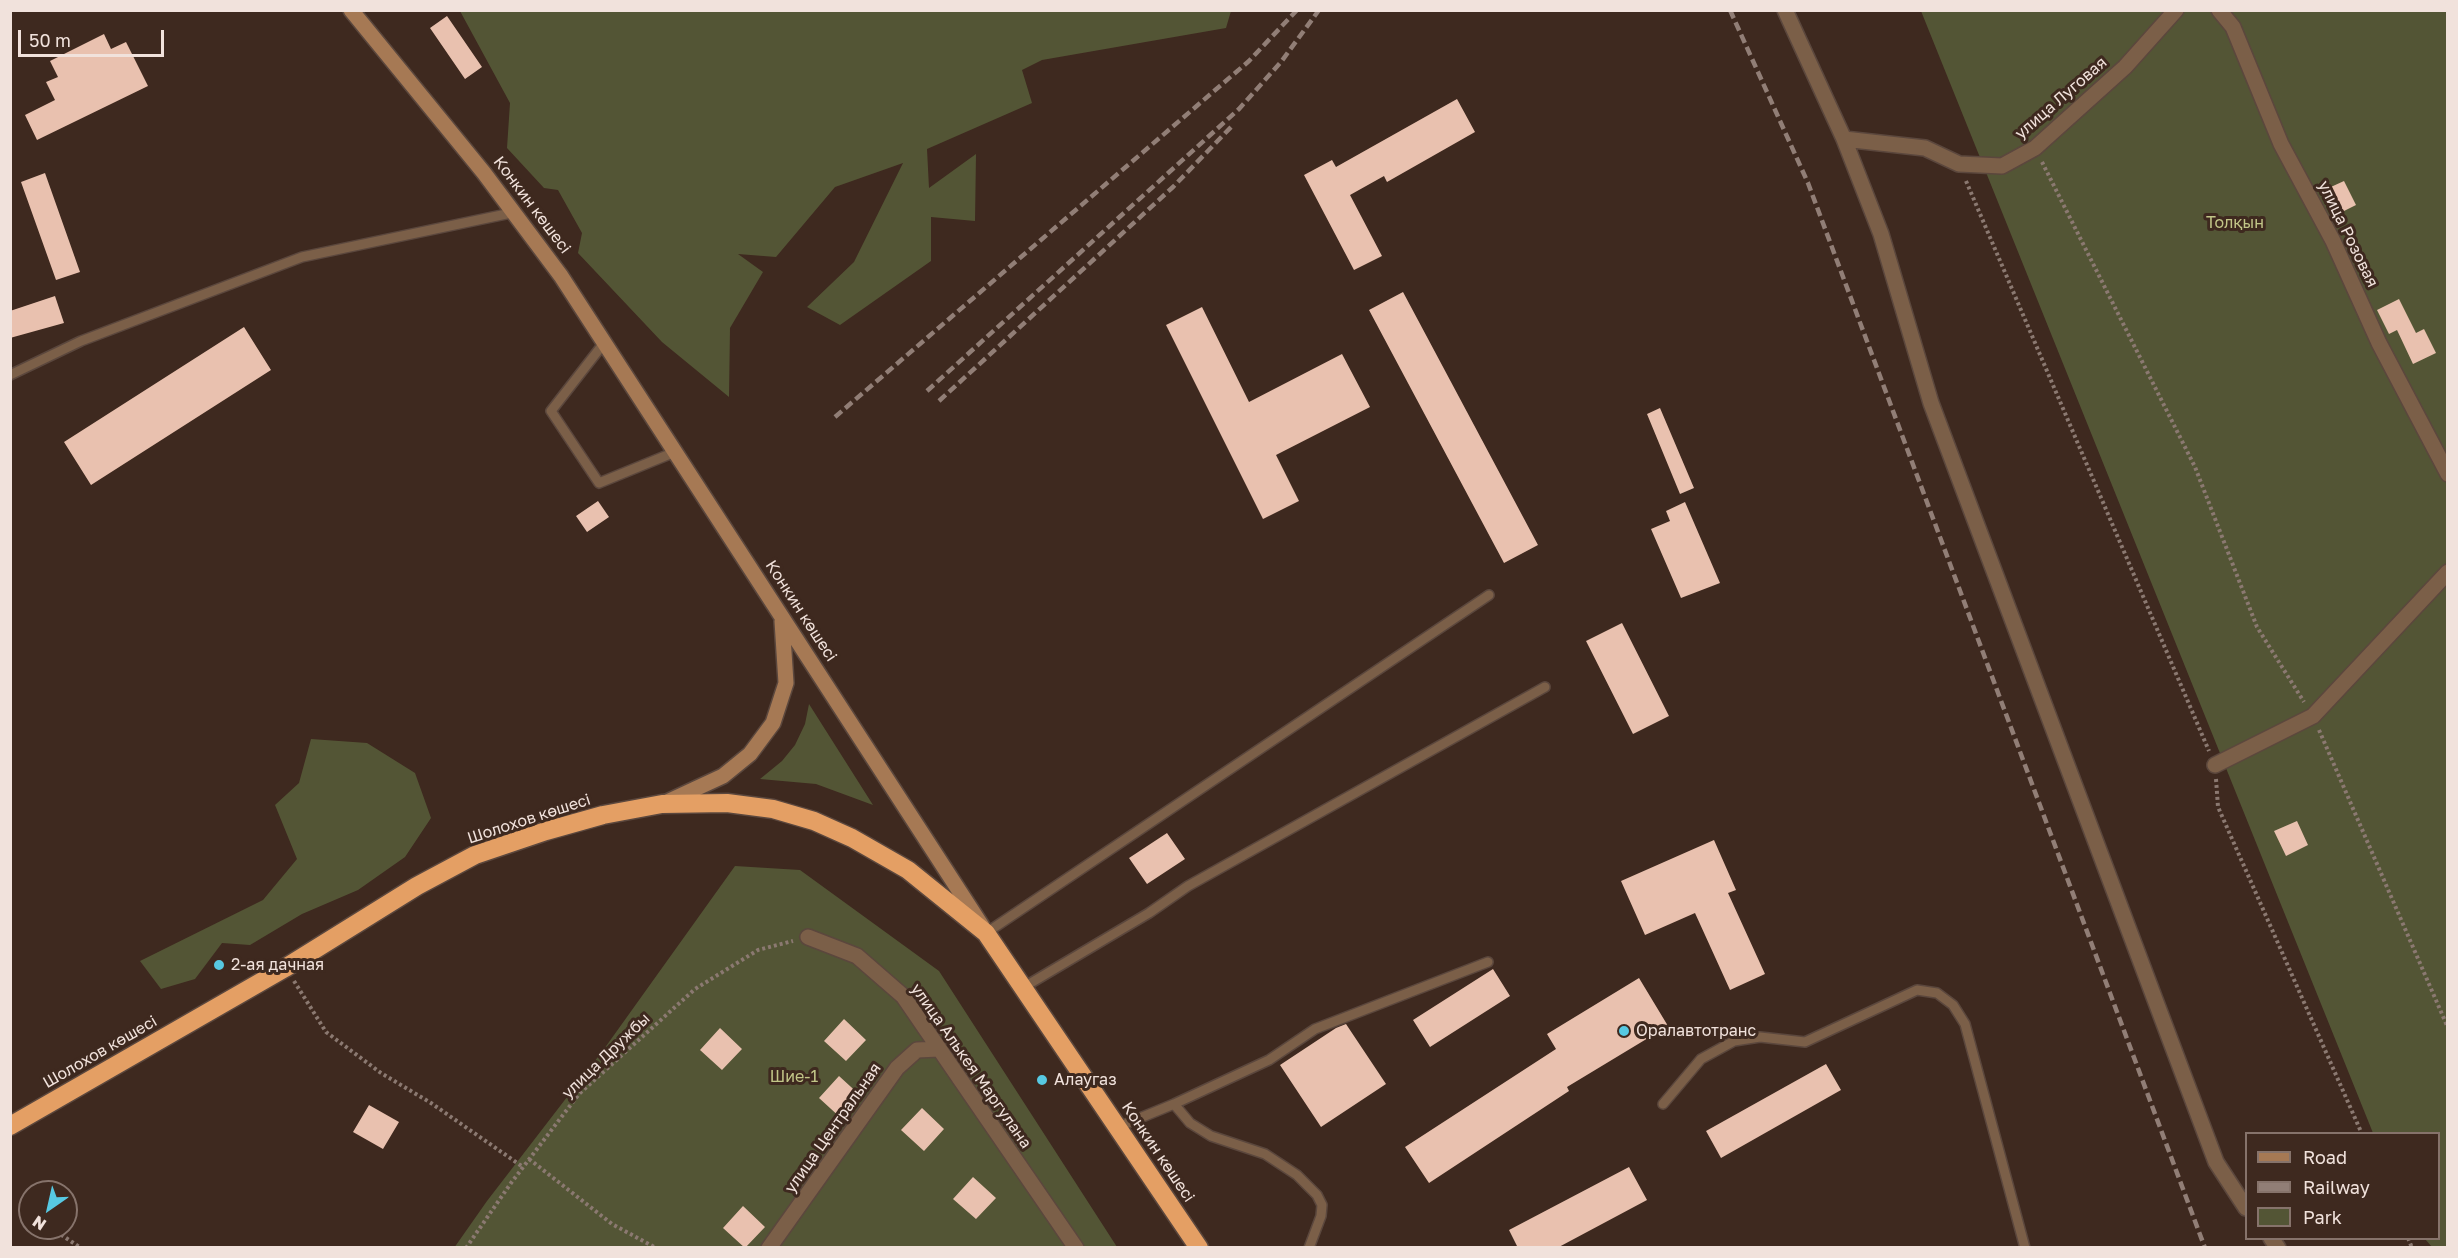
<!DOCTYPE html>
<html>
<head>
<meta charset="utf-8">
<style>
	body { margin:0 }
	#map { position:relative; width:2458px; height:1258px; overflow:hidden; background:#3e291f; font-family:"Golos Text",sans-serif }
	canvas { display:block }
	.frame { position:absolute; inset:0; border:12px solid #f1e2dc; pointer-events:none }
	.legend { position:absolute; left:2245px; top:1132px; width:195px; height:108px; box-sizing:border-box; background:#3e291f; border:2px solid #86736b; margin:0; padding:8px 10px; list-style:none; font-size:18px; color:#f1e2dc }
	.legend li { display:flex; align-items:center; gap:12px; height:30px }
	.legend b { width:30px; border:2px solid #86736b }
	.north { position:absolute; left:18px; top:1180px; width:60px; height:60px; box-sizing:border-box; background:#3e291f; border:2px solid #86736b; border-radius:50%; rotate:214deg; font-size:16px; font-weight:700; line-height:24px; text-align:center; color:#f1e2dc }
	.north::after { content:''; display:block; margin:auto; width:21px; height:27px; background:#57c9e2; clip-path:polygon(50% 0,100% 100%,50% 72%,0 100%) }
	.scale { position:absolute; left:18px; top:30px; width:146px; height:27px; box-sizing:border-box; border:3px solid #f1e2dc; border-top:0; padding-left:8px; font-size:18px; line-height:21px; white-space:nowrap; color:#f1e2dc; -webkit-text-stroke:4px #3e291f; paint-order:stroke }
</style>
</head>
<body>
<div id="map">
<canvas width="2458" height="1258"></canvas>
<div class="frame"></div>
<ul class="legend">
<li><b style="height:8px;background:#a67954"></b>Road</li>
<li><b style="height:8px;background:#917e76"></b>Railway</li>
<li><b style="height:16px;background:#535535"></b>Park</li>
</ul>
<div class="north">N</div>
<div class="scale">50 m</div>
</div>
<script>
const g = document.querySelector('canvas').getContext('2d');
g.lineJoin = 'round';
function fillPath(path, color) { g.fillStyle = color; g.fill(path, 'evenodd'); }
const shape = rows => new Path2D(rows.map(r => 'M' + r).join(''));
function stroke(path, color, width, dash) { g.strokeStyle = color; g.lineWidth = width; g.lineCap = dash ? 'butt' : 'round'; g.setLineDash(dash || []); g.stroke(path); }
function drawText(font, color, halo, rows, align = 'center') {
  g.font = font + ' "Golos Text",sans-serif'; g.lineWidth = 6; g.setLineDash([]); g.textBaseline = 'middle'; g.strokeStyle = halo; g.fillStyle = color; for (const [text, x, y, turn = 0] of rows) {
    g.save(); g.translate(x, y); g.rotate((+turn || 0) * Math.PI / 180); g.textAlign = isNaN(turn) ? turn : align; if (halo) g.strokeText(text, 0, 0); g.fillText(text, 0, 0); g.restore();
  }
}
const green = shape([
	[460,11,1231,11,1226,28,1042,60,1022,70,1032,103,927,149,929,188,976,154,975,221,931,217,931,261,840,325,807,307,854,262,903,163,835,187,776,257,738,254,763,272,730,328,729,397,662,342,578,253,582,233,558,190,544,188,507,148,510,103],
	[1921,11,2447,11,2447,1247,2432,1247,2425,1239,2438,1238,2438,1134,2373,1133],
	[809,704,873,805,816,784,760,779,782,761,795,745,805,724],
	[311,739,367,743,415,773,431,818,405,857,358,890,302,914,250,945,222,943,195,979,161,989,140,961,263,900,297,859,275,805,299,783],
	[735,866,800,870,939,971,1117,1247,454,1248,487,1201,604,1049]
]);
const building = shape([
	[447,16,482,67,465,79,430,28],
	[104,34,111,49,126,42,148,86,37,140,25,115,55,100,46,82,58,77,50,61],
	[1457,99,1475,132,1387,182,1384,176,1350,195,1382,256,1354,270,1304,175,1332,160,1336,167],
	[45,173,80,272,56,280,21,182],
	[2344,181,2356,205,2334,216,2322,191],
	[1403,292,1538,545,1504,563,1369,310],
	[55,296,64,323,10,338,10,311],
	[2399,299,2416,333,2424,329,2436,353,2413,364,2397,330,2389,334,2377,310],
	[1202,307,1249,402,1342,354,1370,407,1276,455,1299,501,1263,519,1166,325],
	[244,327,271,370,91,485,64,442],
	[1660,408,1694,488,1680,494,1647,414],
	[598,501,609,517,587,532,576,516],
	[1685,502,1720,583,1681,598,1651,529,1670,521,1666,511],
	[1622,623,1669,716,1633,734,1586,641],
	[2297,821,2308,845,2286,856,2274,831],
	[1167,833,1185,859,1147,884,1129,858],
	[1714,840,1736,890,1728,893,1765,974,1730,990,1695,913,1645,935,1621,881],
	[1493,969,1510,996,1430,1047,1413,1020],
	[1639,978,1668,1026,1567,1087,1569,1091,1429,1183,1405,1147,1556,1049,1547,1034],
	[844,1019,866,1040,846,1061,824,1041],
	[1346,1024,1386,1084,1321,1127,1280,1065,1336,1028],
	[720,1028,742,1049,722,1070,700,1050],
	[1826,1064,1841,1090,1721,1158,1706,1131],
	[839,1076,862,1097,842,1119,819,1098],
	[369,1105,399,1122,383,1149,353,1132],
	[922,1108,944,1129,924,1151,901,1130],
	[1629,1167,1647,1200,1557,1248,1518,1248,1509,1230],
	[973,1177,996,1198,976,1219,953,1199],
	[743,1206,765,1227,745,1248,723,1228]
]);
const path = shape([
	[2042,162,2195,467,2257,627,2304,702],
	[1966,181,2209,751],
	[2319,730,2448,1028],
	[2216,779,2218,807,2362,1134],
	[294,981,326,1032,381,1073,431,1103,523,1167],
	[529,1159,612,1224,656,1248],
	[51,1228,81,1248],
	[2408,1238,2412,1248],
	[466,1248,511,1183,579,1094,695,989,758,950,793,941]
]);
const lane = shape([
	[604,343,551,411,599,483,675,452],
	[10,375,81,341,302,257,516,212],
	[986,933,1489,595],
	[1024,987,1149,913,1188,886,1545,687],
	[1174,1104,1190,1123,1211,1136,1265,1154,1297,1175,1317,1195,1322,1205,1321,1216,1309,1248],
	[1663,1104,1701,1059,1734,1041,1760,1037,1805,1042,1917,990,1937,993,1953,1005,1965,1024,2025,1248],
	[1118,1127,1174,1104,1269,1060,1315,1029,1488,962]
]);
const street = shape([
	[1785,10,1844,139,1881,234,1931,403,2216,1162,2246,1208],
	[2219,10,2233,27,2281,144,2333,241,2379,343,2448,474],
	[1844,139,1925,148,1959,164,2002,166,2035,148,2125,67,2176,10],
	[2215,765,2313,716,2448,572],
	[808,937,857,956,903,996,1076,1248],
	[2271,1238,2278,1248],
	[769,1248,897,1068,917,1050,939,1049]
]);
const secondary = shape([
	[351,10,484,173,561,276,982,926],
	[667,802,723,776,750,754,773,723,786,683,782,621]
]);
const highway = shape([
	[10,1126,285,968,417,886,475,855,546,831,603,815,662,804,727,803,773,809,814,821,852,838,908,870,986,933,1199,1248]
]);
const rail = shape([
	[1730,10,1808,183,2205,1248],
	[927,391,1239,109,1281,62,1319,10],
	[939,401,1173,187,1234,124],
	[835,417,1249,61,1297,10]
]);
const markers = [
	[219,965,6,"#57c9e2"],
	[1624,1031,6,"#57c9e2"],
	[1042,1080,6,"#57c9e2"]
];
const streetNames = [
	["улица Луговая",2061,98,-41],
	["Конкин көшесі",532,205,53],
	["улица Розовая",2348,234,64],
	["Конкин көшесі",801,611,57],
	["Шолохов көшесі",529,819,-18],
	["Шолохов көшесі",100,1052,-30],
	["улица Дружбы",606,1056,-44],
	["улица Алькея Маргулана",971,1066,55],
	["улица Центральная",833,1128,-55],
	["Конкин көшесі",1158,1152,56]
];
const parkNames = [
	["Толқын",2235,223],
	["Шие-1",794,1077]
];
const poiNames = [
	["2-ая дачная",231,965],
	["Оралавтотранс",1636,1031],
	["Алаугаз",1054,1080]
];
fillPath(green, '#535535');
fillPath(building, '#e9c1af');
stroke(lane, '#5b473d', 12);
stroke(street, '#5b473d', 18);
stroke(secondary, '#5b473d', 18);
stroke(highway, '#5b473d', 21);
stroke(path, '#8b7971', 4, [3, 3]);
stroke(lane, '#7b5f48', 9);
stroke(street, '#7b5f48', 15);
stroke(secondary, '#a67954', 15);
stroke(highway, '#e49f64', 18);
stroke(rail, '#917e76', 4.5, [9, 4.5]);
for (const [x, y, r, color] of markers) { const dot = new Path2D(); dot.arc(x, y, r, 0, 2 * Math.PI); g.fillStyle = color; g.fill(dot); stroke(dot, '#3e291f', 2); }
drawText('16px', '#f1e2dc', '#3e291f', streetNames);
drawText('16px', '#c2c688', '#3e291f', parkNames);
drawText('16px', '#f1e2dc', '#3e291f', poiNames, 'left');
</script>
</body>
</html>
